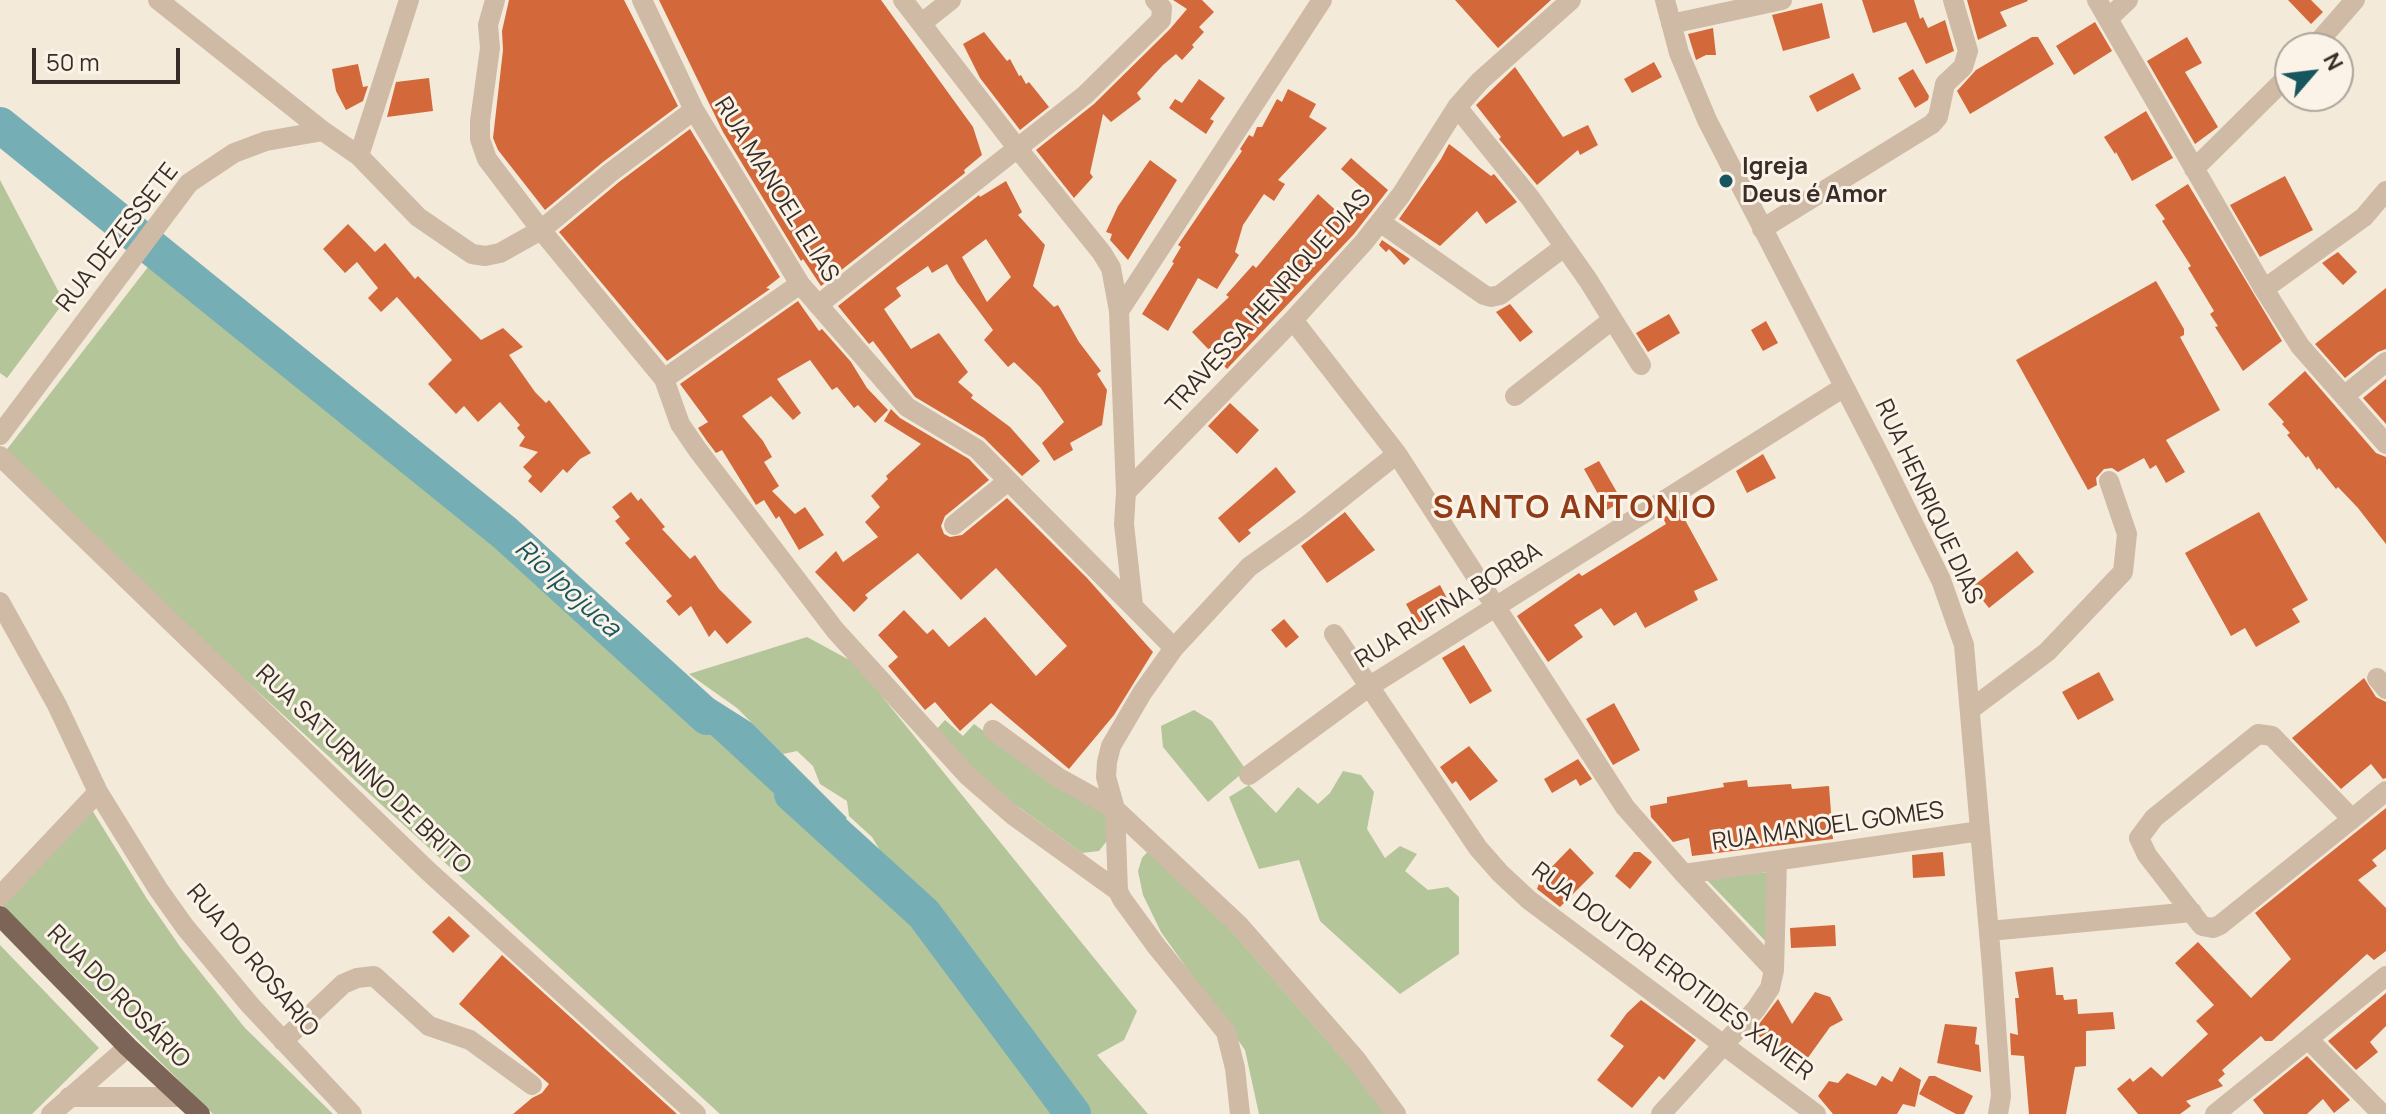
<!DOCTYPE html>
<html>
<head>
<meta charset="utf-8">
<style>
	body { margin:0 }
	#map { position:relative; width:2386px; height:1114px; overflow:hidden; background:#f4eada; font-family:Manrope,sans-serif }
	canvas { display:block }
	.north { position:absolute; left:2274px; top:32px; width:80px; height:80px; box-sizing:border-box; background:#fbf3e7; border:2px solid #ada49a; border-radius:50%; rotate:62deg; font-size:22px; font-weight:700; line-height:32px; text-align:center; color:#392e27 }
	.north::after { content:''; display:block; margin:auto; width:28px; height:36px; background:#18565f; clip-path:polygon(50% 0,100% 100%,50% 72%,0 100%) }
	.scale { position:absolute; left:32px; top:48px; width:148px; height:36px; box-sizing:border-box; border:4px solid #392e27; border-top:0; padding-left:10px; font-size:24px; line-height:28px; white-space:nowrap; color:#392e27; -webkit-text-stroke:6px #fbf3e7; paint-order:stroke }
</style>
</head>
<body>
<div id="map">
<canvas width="2386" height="1114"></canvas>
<div class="north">N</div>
<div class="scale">50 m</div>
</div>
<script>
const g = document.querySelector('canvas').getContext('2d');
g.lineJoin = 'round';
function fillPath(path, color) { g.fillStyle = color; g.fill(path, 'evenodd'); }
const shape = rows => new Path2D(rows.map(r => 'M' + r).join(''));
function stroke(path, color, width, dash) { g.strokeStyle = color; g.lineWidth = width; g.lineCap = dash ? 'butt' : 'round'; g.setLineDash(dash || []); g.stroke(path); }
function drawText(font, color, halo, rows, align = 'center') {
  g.font = font + ' Manrope,sans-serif'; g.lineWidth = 6; g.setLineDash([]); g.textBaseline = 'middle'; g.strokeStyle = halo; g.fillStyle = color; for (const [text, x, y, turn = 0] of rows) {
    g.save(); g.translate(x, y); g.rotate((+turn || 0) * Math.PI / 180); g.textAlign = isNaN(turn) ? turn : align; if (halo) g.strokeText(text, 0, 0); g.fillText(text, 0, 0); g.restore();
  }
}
const green = shape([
	[0,180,64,302,7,378,0,373],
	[167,260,352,409,679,707,874,869,1064,1102,1070,1114,720,1114,1,457,148,267],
	[807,637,855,663,1137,1011,1124,1040,1097,1055,1148,1114,1090,1114,950,923,887,862,872,837,849,816,847,801,820,784,813,766,797,751,783,754,737,708,689,674],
	[1194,710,1212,721,1246,770,1208,802,1163,747,1161,726],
	[945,720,963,736,974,724,1067,792,1105,813,1110,837,1099,851,1082,853,994,789,934,732],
	[1343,771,1361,775,1374,792,1367,829,1385,858,1400,846,1417,854,1405,871,1428,890,1448,887,1459,897,1459,954,1400,994,1320,921,1299,860,1259,869,1229,797,1249,785,1276,813,1298,787,1318,804,1330,793],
	[92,810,147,899,181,948,245,1028,333,1114,213,1114,2,905],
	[1153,846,1165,855,1391,1114,1259,1114,1245,1050,1161,932,1143,895,1138,871,1142,858],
	[1772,872,1772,948,1705,878],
	[0,945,99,1048,32,1114,0,1114]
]);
const water = shape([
	[684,680,752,723,847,818,818,834,660,688]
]);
const river = shape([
	[0,125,505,533,707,717],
	[792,794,924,914,1073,1114]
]);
const building = shape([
	[509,0,624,0,678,106,603,162,545,210,498,150,493,138,503,50,502,31],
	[659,0,881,0,973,127,982,155,964,170,965,173,821,286,803,259,801,261,723,132],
	[1173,0,1202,0,1214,12,1199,27,1204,32,1192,45,1194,47,1182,60,1176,54,1163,65,1137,93,1141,99,1111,122,1103,114,1090,173,1093,177,1074,198,1036,150,1094,104,1170,29,1187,9],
	[1455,0,1551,0,1498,48],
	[1862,0,1914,0,1920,19,1923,17,1928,28,1945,20,1954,51,1926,64,1906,22,1873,33],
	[1967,0,2027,0,2028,1,2000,12,2007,26,1978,40],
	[2288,0,2311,0,2323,12,2311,24],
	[1822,3,1830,38,1783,51,1772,15],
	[2095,22,2112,51,2074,75,2056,46],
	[1713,28,1716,55,1706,55,1696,60,1688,34],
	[984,32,1007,61,1010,59,1019,76,1021,75,1026,84,1029,82,1049,107,1020,130,980,78,963,44],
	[2032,37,2038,37,2054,64,1970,114,1957,91,1976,70],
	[2187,37,2202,63,2185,72,2218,127,2195,144,2147,61],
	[1654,62,1662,77,1632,93,1624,79],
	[358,64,363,87,368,86,363,101,346,110,336,91,332,69],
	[1515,67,1563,137,1588,125,1598,145,1580,155,1578,150,1537,185,1499,139,1501,137,1476,105],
	[1913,69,1929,96,1928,100,1915,108,1898,78],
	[1853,73,1861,89,1817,112,1809,96],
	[429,78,433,111,387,117,396,82],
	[1199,79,1225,98,1210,119,1214,121,1206,134,1169,108,1175,99,1182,103],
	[1288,89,1316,104,1309,117,1327,128,1278,180,1285,184,1274,201,1264,194,1243,225,1235,252,1239,255,1217,289,1198,278,1168,331,1142,314,1174,263,1172,262,1181,247,1178,245,1242,151,1240,149,1249,135,1253,137,1257,127,1262,127,1277,99,1282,102],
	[2146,111,2173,158,2132,181,2116,152,2115,154,2104,137],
	[690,129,780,277,766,288,770,289,667,361,559,232,619,182],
	[1449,144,1491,176,1494,174,1517,202,1486,224,1477,211,1440,246,1399,219,1441,159],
	[1351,158,1388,190,1354,234,1227,369,1192,332,1229,297,1226,295,1253,265,1256,268,1318,194,1342,216,1368,193,1341,169],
	[1150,160,1177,180,1128,260,1110,240,1112,234,1106,232,1118,206],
	[2285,176,2313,230,2260,257,2230,205],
	[1006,181,1022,212,1018,215,1045,245,1033,286,1054,307,1058,305,1079,342,1101,371,1097,374,1107,390,1102,425,1070,443,1073,450,1054,461,1042,443,1064,422,1040,387,1014,362,1008,367,984,340,993,330,957,282,947,264,932,273,928,266,896,288,901,296,884,309,911,349,939,333,968,372,958,382,973,395,971,398,1010,427,1040,461,1022,476,984,438,915,397,873,341,869,344,838,306,979,195,980,197],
	[986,239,1011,277,987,302,962,257],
	[2188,184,2282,341,2243,371,2215,327,2218,326,2210,314,2214,311,2188,268,2191,266,2162,221,2165,219,2155,205],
	[348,224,375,252,385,243,415,279,418,276,481,340,503,328,523,347,509,355,535,392,546,403,549,400,591,453,580,459,567,473,563,469,541,493,528,481,532,476,523,467,538,452,519,446,525,437,517,428,520,425,500,402,478,422,464,406,456,414,428,384,452,360,397,297,381,312,368,298,378,288,357,262,345,273,323,249],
	[1382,240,1410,259,1404,265,1389,249,1386,252,1379,245],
	[2338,252,2357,272,2343,285,2322,263],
	[2156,281,2184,329,2184,335,2180,337,2220,410,2166,440,2185,472,2166,483,2156,465,2150,469,2144,458,2118,472,2112,468,2104,469,2096,478,2097,485,2088,490,2016,360],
	[2386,288,2386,349,2378,352,2345,378,2315,344],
	[798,301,819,331,822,329,851,362,867,388,888,410,875,423,858,405,854,408,837,387,832,390,810,360,777,379,801,413,793,420,771,396,742,416,763,441,772,457,764,462,779,486,772,491,795,514,805,507,824,535,799,550,779,516,776,519,764,500,756,505,722,450,716,453,707,441,698,428,708,422,680,384],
	[1510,304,1533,332,1520,342,1496,312],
	[1669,314,1680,333,1648,352,1636,333],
	[1766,321,1778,343,1763,351,1751,330],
	[2305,371,2376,453,2386,457,2386,544,2358,508,2338,487,2336,489,2319,468,2317,470,2308,456,2306,458,2287,435,2290,433,2282,424,2284,422,2268,404],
	[2386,379,2386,424,2363,398],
	[1230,403,1259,430,1237,454,1208,426],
	[891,409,900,418,969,459,989,480,945,516,941,526,944,534,950,537,962,535,1007,498,1087,578,1153,652,1114,715,1069,769,991,703,960,731,935,702,925,710,888,666,898,657,878,635,904,610,927,634,933,629,949,647,985,617,1036,676,1067,646,996,568,961,600,918,553,865,595,868,598,854,612,815,572,836,551,843,562,878,537,865,522,880,507,871,496,888,479,886,476,921,444,884,421],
	[1763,454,1776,478,1747,493,1736,471],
	[1599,461,1622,501,1607,510,1584,469],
	[1276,467,1296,492,1248,530,1251,533,1239,543,1218,518],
	[631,492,638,501,641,498,665,527,662,529,690,559,695,555,719,589,752,622,727,644,715,630,709,637,691,606,679,616,666,601,672,596,625,543,630,539,615,521,620,517,612,507],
	[1679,509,1718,580,1694,591,1698,600,1645,628,1636,612,1614,626,1601,608,1574,625,1583,637,1548,662,1517,616,1579,573,1582,576,1666,524,1663,518],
	[1345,512,1375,550,1327,583,1301,546],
	[2259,512,2308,600,2292,609,2300,622,2256,647,2245,628,2231,636,2185,553],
	[2017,551,2034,572,1989,608,1972,587],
	[1440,585,1451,606,1417,624,1406,604],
	[1284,619,1299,637,1286,648,1271,630],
	[1464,645,1492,691,1470,704,1442,658],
	[2099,672,2114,700,2078,720,2062,692],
	[2364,678,2376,697,2386,702,2386,778,2383,779,2371,764,2341,789,2292,738],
	[1614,703,1640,750,1613,765,1586,719],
	[1469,746,1498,781,1470,801,1456,781,1452,784,1440,767],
	[1578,759,1592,779,1580,786,1576,779,1552,793,1544,779],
	[1747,780,1748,787,1791,784,1792,789,1829,786,1833,839,1692,856,1689,838,1673,842,1651,817,1650,806,1667,803,1667,797,1724,787,1723,783],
	[2386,808,2386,849,2372,860,2377,866,2358,880,2386,908,2386,951,2374,960,2367,954,2272,1041,2265,1041,2261,1036,2222,1070,2225,1074,2218,1080,2223,1086,2186,1101,2191,1106,2180,1114,2138,1114,2117,1089,2130,1078,2133,1082,2151,1067,2162,1077,2208,1034,2196,1021,2214,1005,2175,963,2198,942,2251,998,2291,959,2255,913],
	[1570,848,1594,873,1560,907,1537,889,1541,878],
	[1634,852,1640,852,1652,862,1630,889,1615,876],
	[1943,852,1945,876,1913,878,1912,855],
	[449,916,470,936,453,953,432,932],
	[1835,925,1836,946,1791,948,1790,928],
	[502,955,677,1114,513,1114,532,1098,542,1093,549,1084,459,1004],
	[2053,967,2056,995,2063,995,2064,1000,2077,999,2078,1014,2113,1012,2115,1029,2086,1031,2086,1066,2075,1067,2066,1114,2029,1114,2024,1056,2011,1055,2010,1033,2018,1035,2015,998,2019,998,2015,972],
	[1815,992,1830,997,1843,1020,1830,1027,1802,1066,1753,1032,1778,999,1792,1024],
	[2386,993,2386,1026,2370,1042,2378,1052,2356,1070,2328,1041],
	[1641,1000,1696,1040,1664,1080,1659,1076,1632,1108,1597,1080,1624,1046,1610,1036,1627,1013],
	[1945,1024,1977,1027,1975,1044,1979,1045,1981,1072,1937,1063],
	[2307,1056,2350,1100,2334,1113,2323,1099,2307,1114,2264,1114,2253,1100],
	[1900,1067,1921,1080,1915,1107,1903,1104,1897,1114,1833,1114,1818,1096,1829,1081,1838,1083,1847,1073,1876,1086,1882,1076,1892,1082],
	[1929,1076,1935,1076,1973,1096,1964,1114,1956,1114,1919,1094]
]);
const minor = shape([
	[158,0,323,131],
	[495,0,488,25,490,48,480,121,480,139,487,159,541,230,664,379,680,424,697,449,835,630,968,776,1014,816,1118,891,1122,899,1157,947,1226,1032,1235,1068,1240,1114],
	[642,0,694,110,800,284,907,407,977,449,1174,648],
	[903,0,1018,149,1102,253,1111,268,1119,311,1126,492,1124,524,1133,605],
	[1665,0,1679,53,1707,120,1883,462,1941,580,1964,645,1992,968,2001,1096,1998,1114],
	[2097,0,2264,289,2300,346,2386,444],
	[2109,18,2128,0],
	[922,23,951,0],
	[1671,24,1782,0],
	[2313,48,2355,0],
	[1457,107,1531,199,1588,280,1641,365],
	[359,156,409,0],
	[2194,169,2290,74],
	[1380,222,1484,295,1491,297,1500,295,1564,247],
	[1762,229,1932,124,1938,117,1945,84,1963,67,1968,51,1953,0],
	[2264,289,2364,217,2386,191],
	[818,305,1085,95,1161,20,1162,8,1155,0],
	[1119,311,1322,0],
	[1293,320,1397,454,1625,807,1684,874,1774,970],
	[664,379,800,284],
	[1515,396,1612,320],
	[2344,396,2386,362],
	[0,435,189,183,234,153,266,141,323,131,359,156,418,217,472,254,485,256,500,253,541,230,611,172,694,110],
	[0,456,427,870,696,1114],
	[1126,492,1293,320,1364,242,1401,195,1457,107,1480,81,1571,0],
	[954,525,1008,481],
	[0,602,57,705,98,792,158,889,185,927,250,1005,352,1114],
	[1334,634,1478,848,1500,873,1529,900,1816,1114],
	[2377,678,2386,689],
	[1971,709,2047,652,2123,572,2127,534,2109,481],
	[993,730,1059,778,1115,809,1239,925,1355,1058,1396,1114],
	[1249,775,1370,686,1844,387],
	[2352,819,2272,736,2258,734,2154,818,2139,838,2147,855,2202,926,2213,928,2220,925,2352,819,2386,791],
	[1684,874,1980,831],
	[1118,891,1115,809,1106,777,1107,762,1111,746,1142,693,1174,648,1249,567,1305,527,1397,454],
	[0,896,98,792],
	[1989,931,2192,912],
	[2309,1040,2382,1114],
	[283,1041,343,984,357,978,374,976,429,1026,470,1040,532,1085],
	[69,1097,181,1097],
	[51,1114,128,1047],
	[1661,1114,1756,1009,1770,988,1774,970,1777,861],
	[2215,1114,2386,976]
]);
const major = shape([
	[0,916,128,1047,200,1114]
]);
const markers = [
	[1726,181,8,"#18565f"]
];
const poiNames = [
	["Igreja",1742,167],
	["Deus é Amor",1742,195]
];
const streetNames = [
	["RUA MANOEL ELIAS",776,190,58],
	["RUA DEZESSETE",118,238,-52],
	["TRAVESSA HENRIQUE DIAS",1269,302,-48],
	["RUA HENRIQUE DIAS",1928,502,65],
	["RUA RUFINA BORBA",1449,606,-32],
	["RUA SATURNINO DE BRITO",363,770,44],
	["RUA MANOEL GOMES",1828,827,-8],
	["RUA DO ROSARIO",252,961,50],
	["RUA DOUTOR EROTIDES XAVIER",1672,972,37],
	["RUA DO ROSÁRIO",118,997,45]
];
const waterNames = [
	["Rio Ipojuca",567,589,42]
];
const districtNames = [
	["SANTO ANTONIO",1575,509]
];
fillPath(green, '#b3c599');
fillPath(water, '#76aeb5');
stroke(river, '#76aeb5', 36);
fillPath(building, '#d3683a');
stroke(minor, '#cebaa5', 20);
stroke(major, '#7c6556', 20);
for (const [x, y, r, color] of markers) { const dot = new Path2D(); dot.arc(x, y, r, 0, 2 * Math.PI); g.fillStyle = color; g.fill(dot); stroke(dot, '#fbf3e7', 3); }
drawText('bold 24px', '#392e27', '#fbf3e7', poiNames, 'left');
drawText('24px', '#392e27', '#fbf3e7', streetNames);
drawText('italic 26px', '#18565f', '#fbf3e7', waterNames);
g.letterSpacing = '2px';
drawText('bold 32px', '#913b17', '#fbf3e7', districtNames);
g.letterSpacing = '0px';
</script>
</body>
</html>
